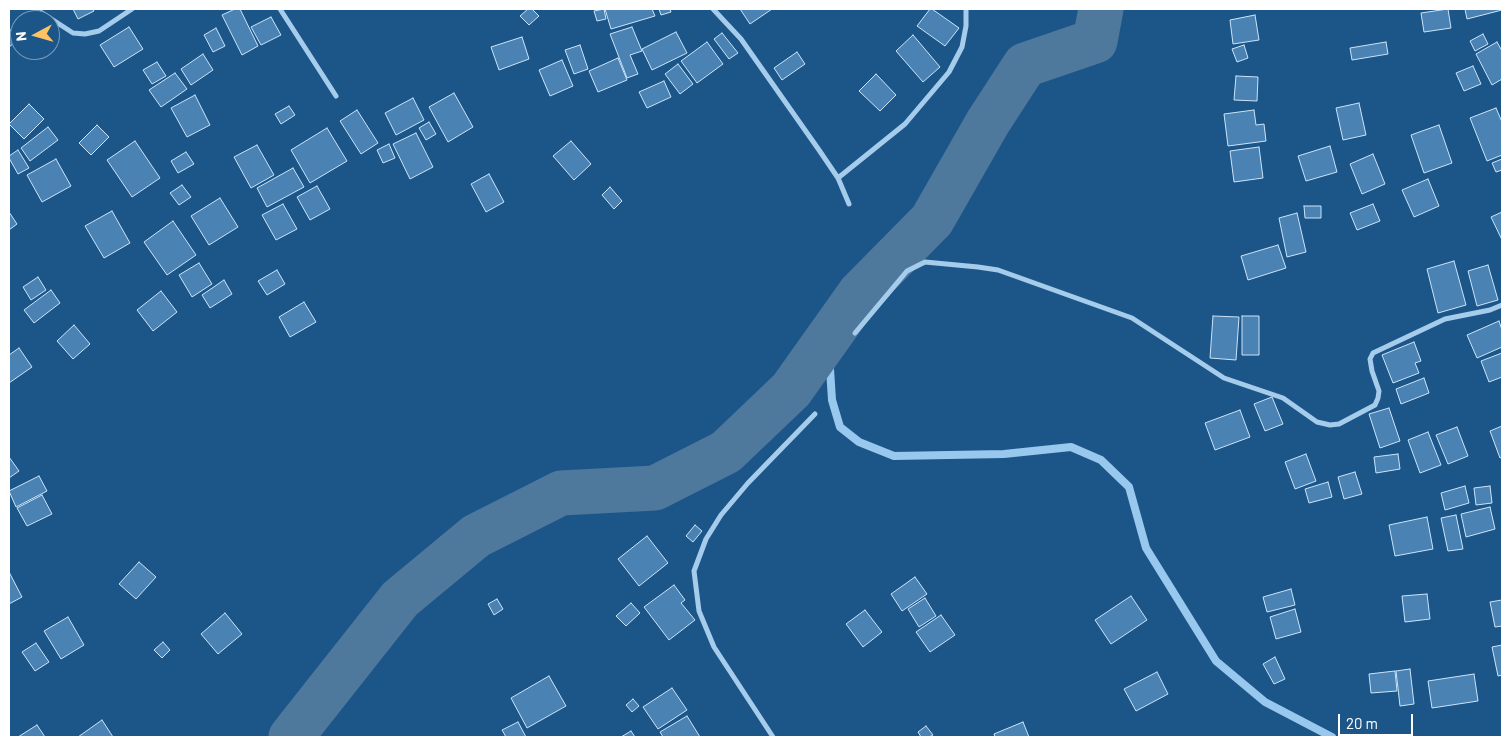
<!DOCTYPE html>
<html>
<head>
<meta charset="utf-8">
<style>
	body { margin:0 }
	#map { position:relative; width:1511px; height:746px; overflow:hidden; background:#1c5689; font-family:Barlow,sans-serif }
	canvas { display:block }
	.frame { position:absolute; inset:0; border:10px solid #fff; pointer-events:none }
	.north { position:absolute; left:10px; top:10px; width:50px; height:50px; box-sizing:border-box; background:#1c5689; border:1px solid #779ab8; border-radius:50%; rotate:264deg; font-size:14px; font-weight:700; line-height:20px; text-align:center; color:#fff }
	.north::after { content:''; display:block; margin:auto; width:18px; height:22px; background:#fcc264; clip-path:polygon(50% 0,100% 100%,50% 72%,0 100%) }
	.scale { position:absolute; left:1338px; top:714px; width:75px; height:22px; box-sizing:border-box; border:2px solid #fff; border-top:0; padding-left:6px; font-size:15px; line-height:18px; white-space:nowrap; color:#fff; -webkit-text-stroke:4px #1c5689; paint-order:stroke }
</style>
</head>
<body>
<div id="map">
<canvas width="1511" height="746"></canvas>
<div class="frame"></div>
<div class="north">N</div>
<div class="scale">20 m</div>
</div>
<script>
const g = document.querySelector('canvas').getContext('2d');
g.lineJoin = 'round';
const shape = rows => new Path2D(rows.map(r => 'M' + r).join(''));
function stroke(path, color, width, dash) { g.strokeStyle = color; g.lineWidth = width; g.lineCap = dash ? 'butt' : 'round'; g.setLineDash(dash || []); g.stroke(path); }
function fillPath(path, color) { g.fillStyle = color; g.fill(path, 'evenodd'); }
const stream = shape([
	[828,338,832,400,840,427,859,442,894,456,1004,454,1071,447,1101,460,1129,487,1146,548,1216,661,1265,702,1332,737]
]);
const river = shape([
	[291,737,400,599,476,536,561,493,655,488,726,452,791,390,860,293,932,220,988,122,1025,65,1095,41,1101,9]
]);
const building = shape([
	[73,9,93,9,94,11,78,19,73,9],
	[235,9,240,9,258,46,242,55,222,15,235,9],
	[528,9,532,9,539,16,529,25,520,16,528,9],
	[604,9,606,19,597,21,594,11,604,9],
	[605,9,652,9,655,16,611,29,605,9],
	[659,9,670,9,671,12,661,15,659,9],
	[740,9,772,9,750,24,740,9],
	[930,9,932,9,959,28,945,46,917,26,930,9],
	[1448,9,1451,28,1424,32,1421,13,1448,9],
	[1465,9,1502,9,1502,10,1467,19,1465,9],
	[1255,15,1259,40,1233,44,1230,20,1255,15],
	[271,17,281,35,261,45,251,27,271,17],
	[129,27,143,49,114,67,100,45,129,27],
	[632,27,642,51,630,55,638,74,627,78,610,34,632,27],
	[9,28,17,41,9,47,9,28],
	[216,28,225,46,213,52,204,35,216,28],
	[50,29,56,42,50,45,50,29],
	[676,32,687,53,652,70,642,49,676,32],
	[722,33,738,53,729,59,714,39,722,33],
	[1483,34,1488,44,1475,51,1470,41,1483,34],
	[913,35,940,67,923,82,896,51,913,35],
	[522,37,529,59,499,70,491,47,522,37],
	[707,42,723,64,697,83,681,61,707,42],
	[1386,42,1388,54,1352,60,1350,48,1386,42],
	[1497,42,1502,51,1502,79,1492,85,1476,54,1497,42],
	[580,45,588,69,574,74,565,50,580,45],
	[1244,45,1248,58,1237,62,1232,49,1244,45],
	[26,50,41,50,29,56,26,50],
	[797,52,805,64,782,80,774,68,797,52],
	[203,54,213,70,191,85,181,69,203,54],
	[618,58,627,80,598,92,589,71,618,58],
	[562,60,573,86,550,96,539,70,562,60],
	[157,62,166,76,152,84,143,70,157,62],
	[678,64,693,84,680,94,665,74,678,64],
	[1473,66,1481,84,1464,91,1456,73,1473,66],
	[175,73,187,89,161,107,149,90,175,73],
	[876,74,896,95,880,111,859,91,876,74],
	[1236,76,1258,77,1257,101,1234,100,1236,76],
	[664,81,671,97,647,108,639,92,664,81],
	[454,93,473,127,448,142,429,107,454,93],
	[195,95,210,125,187,137,171,108,195,95],
	[413,98,424,120,396,135,385,113,413,98],
	[1359,103,1366,135,1343,140,1336,108,1359,103],
	[29,104,44,119,24,139,9,124,29,104],
	[289,106,295,115,281,124,275,114,289,106],
	[1496,108,1502,122,1502,155,1487,161,1470,118,1496,108],
	[357,110,378,143,361,154,340,121,357,110],
	[1254,110,1256,125,1264,124,1266,141,1228,146,1224,114,1254,110],
	[429,122,436,134,426,140,419,128,429,122],
	[97,125,109,137,91,155,79,143,97,125],
	[1439,125,1452,163,1424,173,1411,135,1439,125],
	[48,127,58,140,30,161,21,148,48,127],
	[327,128,347,161,310,183,291,150,327,128],
	[416,133,433,167,410,179,393,144,416,133],
	[135,141,160,178,132,197,107,160,135,141],
	[571,141,591,164,574,180,553,156,571,141],
	[389,144,395,158,383,163,377,150,389,144],
	[257,145,274,175,251,188,234,157,257,145],
	[1330,146,1337,172,1306,181,1298,156,1330,146],
	[1259,147,1263,178,1234,182,1230,151,1259,147],
	[18,150,29,168,18,174,9,158,9,156,18,150],
	[186,152,194,164,178,173,171,161,186,152],
	[1373,154,1385,184,1362,194,1350,164,1373,154],
	[56,159,71,186,42,202,27,175,56,159],
	[1502,159,1502,170,1496,172,1492,163,1502,159],
	[293,168,304,187,267,207,257,188,293,168],
	[489,174,504,202,486,212,471,184,489,174],
	[1428,179,1439,206,1414,217,1402,190,1428,179],
	[182,185,191,197,179,205,170,193,182,185],
	[317,186,330,209,310,220,297,197,317,186],
	[610,187,622,201,614,209,602,195,610,187],
	[220,198,238,227,209,245,191,216,220,198],
	[283,204,297,229,276,240,262,215,283,204],
	[1373,204,1380,221,1357,230,1350,213,1373,204],
	[1304,206,1321,206,1321,218,1305,218,1304,206],
	[112,211,130,243,104,258,85,226,112,211],
	[9,212,17,224,9,230,9,212],
	[1502,212,1502,240,1491,217,1502,212],
	[1297,213,1306,252,1287,257,1279,218,1297,213],
	[173,221,196,255,167,275,144,242,173,221],
	[1278,245,1286,268,1248,280,1241,256,1278,245],
	[1454,261,1466,305,1438,313,1427,269,1454,261],
	[199,263,212,284,192,297,179,275,199,263],
	[1488,265,1498,300,1477,306,1468,271,1488,265],
	[277,270,285,284,267,295,258,281,277,270],
	[38,277,46,290,31,300,23,287,38,277],
	[224,280,232,294,210,308,202,295,224,280],
	[51,290,60,303,34,323,24,310,51,290],
	[161,291,177,312,153,331,137,310,161,291],
	[304,302,316,322,290,337,279,317,304,302],
	[1213,316,1239,317,1236,360,1210,358,1213,316],
	[1242,316,1259,316,1259,355,1242,355,1242,316],
	[1499,321,1502,330,1502,347,1477,358,1467,335,1499,321],
	[74,325,90,344,73,359,57,341,74,325],
	[1414,342,1421,361,1415,363,1419,373,1393,383,1382,355,1414,342],
	[19,348,32,367,9,383,9,355,19,348],
	[1502,353,1502,377,1489,382,1481,361,1502,353],
	[1424,378,1429,393,1401,404,1396,389,1424,378],
	[1272,397,1283,424,1265,431,1254,404,1272,397],
	[1389,408,1400,441,1380,448,1369,414,1389,408],
	[1240,410,1250,437,1215,450,1205,423,1240,410],
	[1502,426,1502,457,1500,458,1490,431,1502,426],
	[1457,427,1468,456,1448,464,1436,435,1457,427],
	[1428,432,1441,465,1420,473,1408,440,1428,432],
	[1306,454,1316,481,1295,489,1285,462,1306,454],
	[1398,454,1400,469,1376,473,1374,457,1398,454],
	[9,457,19,471,9,478,9,457],
	[1355,472,1362,494,1344,499,1338,477,1355,472],
	[39,476,47,491,16,507,9,491,39,476],
	[1328,482,1332,497,1309,503,1305,489,1328,482],
	[1465,486,1469,503,1445,510,1441,493,1465,486],
	[1490,486,1492,503,1476,505,1474,488,1490,486],
	[42,495,52,514,27,526,17,508,42,495],
	[1490,507,1495,529,1466,537,1461,514,1490,507],
	[1456,515,1463,549,1448,551,1441,518,1456,515],
	[1427,517,1433,549,1395,556,1389,525,1427,517],
	[695,525,702,531,693,542,686,536,695,525],
	[647,536,668,563,639,586,618,559,647,536],
	[139,562,156,577,136,599,119,584,139,562],
	[9,572,22,597,9,604,9,572],
	[915,577,927,594,902,611,891,594,915,577],
	[674,585,685,600,681,603,695,620,669,640,644,607,674,585],
	[1291,589,1295,605,1267,612,1263,597,1291,589],
	[1427,594,1430,619,1405,622,1402,596,1427,594],
	[1131,596,1147,620,1111,644,1095,620,1131,596],
	[925,598,936,616,919,627,908,609,925,598],
	[497,599,503,609,494,615,488,604,497,599],
	[1502,600,1502,626,1495,627,1490,602,1502,600],
	[631,603,640,613,626,626,616,616,631,603],
	[1295,609,1301,632,1276,639,1270,617,1295,609],
	[865,610,882,632,863,647,846,624,865,610],
	[225,613,242,634,218,654,201,634,225,613],
	[941,615,955,635,930,652,916,632,941,615],
	[68,617,84,645,61,659,44,631,68,617],
	[163,642,170,650,162,658,154,650,163,642],
	[36,643,49,662,35,671,22,652,36,643],
	[1502,645,1502,675,1498,676,1492,647,1502,645],
	[1275,657,1285,679,1274,684,1263,664,1275,657],
	[1410,669,1414,704,1400,706,1396,671,1410,669],
	[1395,671,1397,691,1371,693,1369,674,1395,671],
	[1157,672,1168,694,1136,711,1124,689,1157,672],
	[1474,674,1478,701,1432,708,1428,681,1474,674],
	[549,676,566,706,527,728,511,698,549,676],
	[672,688,687,710,658,729,643,707,672,688],
	[633,699,639,706,632,712,626,705,633,699],
	[687,716,700,737,663,737,660,732,687,716],
	[102,720,113,737,78,737,102,720],
	[518,722,526,737,506,737,502,730,518,722],
	[1023,722,1029,737,995,737,994,734,1023,722],
	[37,725,45,737,18,737,37,725],
	[926,726,933,735,929,737,921,737,918,732,926,726],
	[631,731,635,737,621,737,631,731]
]);
const minor = shape([
	[36,9,73,33,85,34,99,31,132,9],
	[280,9,336,96],
	[713,9,741,39,819,150,838,178,849,204],
	[838,178,905,124,949,72,962,47,966,26,966,9],
	[855,333,907,271,925,262,978,267,998,270,1132,318,1224,378,1283,398,1317,422,1330,425,1339,424,1375,405,1378,398,1379,391,1372,371,1370,359,1373,353,1445,319,1490,310,1502,305],
	[773,737,714,647,699,611,694,571,706,539,721,515,748,483,815,414]
]);
stroke(stream, '#99c8ee', 8);
stroke(river, '#4f789d', 45);
fillPath(building, '#4982b3');
stroke(building, '#cbe4f9', 1);
stroke(minor, '#a6ccec', 5);
</script>
</body>
</html>
